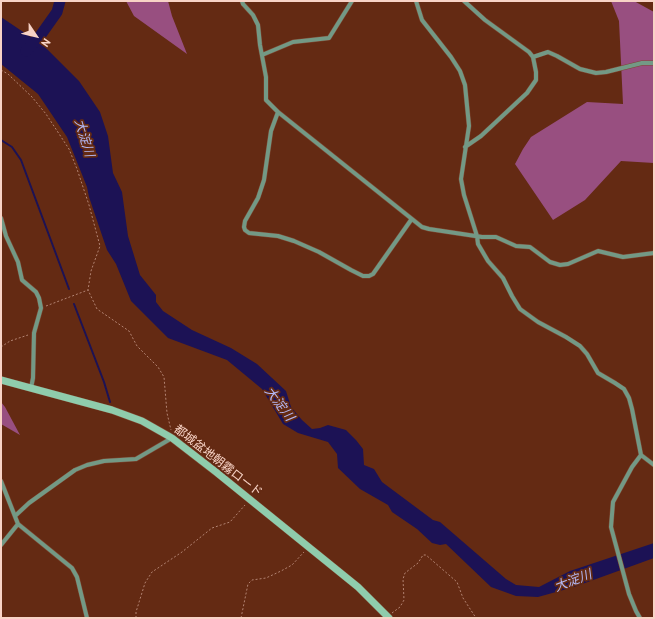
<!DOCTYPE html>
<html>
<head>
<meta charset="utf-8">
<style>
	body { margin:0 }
	#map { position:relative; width:655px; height:619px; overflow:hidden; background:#642a13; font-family:"PT Sans",sans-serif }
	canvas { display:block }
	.frame { position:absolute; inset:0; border:2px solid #f8d3c6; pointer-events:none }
	.north { position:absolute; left:16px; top:16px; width:40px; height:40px; -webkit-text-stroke:3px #642a13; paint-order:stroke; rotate:125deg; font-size:11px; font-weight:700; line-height:16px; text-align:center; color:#f8d3c6 }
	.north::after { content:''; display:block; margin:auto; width:14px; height:18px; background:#f8d3c6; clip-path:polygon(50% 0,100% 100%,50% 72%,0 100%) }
</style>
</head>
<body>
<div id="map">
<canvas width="655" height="619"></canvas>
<div class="frame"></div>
<div class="north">N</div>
</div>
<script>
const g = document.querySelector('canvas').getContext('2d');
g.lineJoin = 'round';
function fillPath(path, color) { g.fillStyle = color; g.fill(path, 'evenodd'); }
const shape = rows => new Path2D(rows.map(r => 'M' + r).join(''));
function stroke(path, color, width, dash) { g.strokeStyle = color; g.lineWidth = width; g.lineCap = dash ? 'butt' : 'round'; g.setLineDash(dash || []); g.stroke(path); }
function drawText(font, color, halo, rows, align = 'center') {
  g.font = font + ' "PT Sans","Noto Sans JP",sans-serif'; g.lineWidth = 3.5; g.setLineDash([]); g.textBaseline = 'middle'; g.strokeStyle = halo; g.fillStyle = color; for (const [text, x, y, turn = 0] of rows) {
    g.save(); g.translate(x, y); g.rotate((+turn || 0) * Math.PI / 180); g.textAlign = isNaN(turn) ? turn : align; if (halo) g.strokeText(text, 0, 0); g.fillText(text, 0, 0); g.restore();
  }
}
const forest = shape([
	[126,1,168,1,172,16,187,54,134,16],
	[611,1,634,1,654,12,654,163,621,161,585,200,553,220,515,164,523,149,531,137,587,102,623,104,619,21],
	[1,402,5,407,20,435,1,424]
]);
const water = shape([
	[1,17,44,46,79,81,100,112,108,136,113,173,122,192,128,236,140,275,156,295,156,302,163,311,192,330,231,348,257,364,286,391,291,407,302,420,312,429,320,428,328,425,346,430,356,440,363,449,364,465,374,469,382,482,433,520,440,522,506,579,516,585,539,587,570,571,654,543,654,558,574,587,538,597,516,596,491,587,446,544,440,545,432,543,417,529,392,512,388,505,360,489,338,468,337,454,328,442,298,433,283,424,262,389,227,360,168,338,131,301,116,264,107,250,89,197,87,187,67,137,38,94,1,64]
]);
const stream = shape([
	[1,140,12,147,21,160,69,289],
	[74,304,104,382,110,402]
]);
const river = shape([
	[26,51,40,36,57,12,60,1]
]);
const path = shape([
	[1,70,8,74,32,97,46,114,69,149,77,169,89,205,100,246,91,271,88,290,97,309,129,331,137,346,158,367,164,377,167,413,171,430],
	[46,306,88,290],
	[1,347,10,341,28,335],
	[392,613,400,607,404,600,403,579,405,573,418,563,423,555,426,555,457,582,463,598,476,618],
	[136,618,136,612,145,583,152,572,182,552,212,528,230,522,245,505],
	[241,618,248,584,252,580,266,578,281,571,292,565,304,552]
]);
const street = shape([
	[242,1,243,4,253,15,258,25,260,45,266,77,266,100,278,112,422,227,429,229,482,237,496,237,516,246,530,247,550,262,560,265,568,264,598,251,623,257,654,253],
	[416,1,422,20,451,57,460,71,465,85,469,126,461,179,464,195,477,236,478,244,488,261,503,278,512,296,520,309,538,322,566,337,580,346,587,354,598,373,615,383,624,389,629,398,632,409,641,455,654,465],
	[464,1,485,20,529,52,533,57,536,72,536,80,527,93,481,136,465,147],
	[262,55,293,42,329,38,352,1],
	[533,57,548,52,557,56,580,69,596,73,606,72,642,63,654,63],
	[278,112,271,131,264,180,258,198,245,221,244,227,245,230,249,233,278,236,294,241,319,252,351,270,363,276,369,276,373,274,411,220],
	[1,218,6,236,18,262,22,280,36,292,39,298,41,308,34,333,33,378,31,388],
	[1,481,18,524,72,568,77,577,87,618],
	[15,516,29,503,75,470,87,465,104,461,136,459,172,438],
	[1,545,18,524],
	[640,618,636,611,629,594,611,527,613,502,632,467,641,455]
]);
const secondary = shape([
	[1,380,112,410,142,421,172,438,216,472,358,587,389,618]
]);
const streetNames = [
	["都城盆地朝霧ロード",218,461,38]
];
const waterNames = [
	["大淀川",84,138,73],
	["大淀川",279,404,53],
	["大淀川",573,581,-21]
];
fillPath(forest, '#984f80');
fillPath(water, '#1c1255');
stroke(stream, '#1c1255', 2);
stroke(river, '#1c1255', 11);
stroke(street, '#7f4833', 5);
stroke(secondary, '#7f4833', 8);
stroke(path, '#b38473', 1, [2, 2]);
stroke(street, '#739985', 4);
stroke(secondary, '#8fccac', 7);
drawText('12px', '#f8d3c6', '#642a13', streetNames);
drawText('italic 13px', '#b3b8f5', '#642a13', waterNames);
</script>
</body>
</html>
